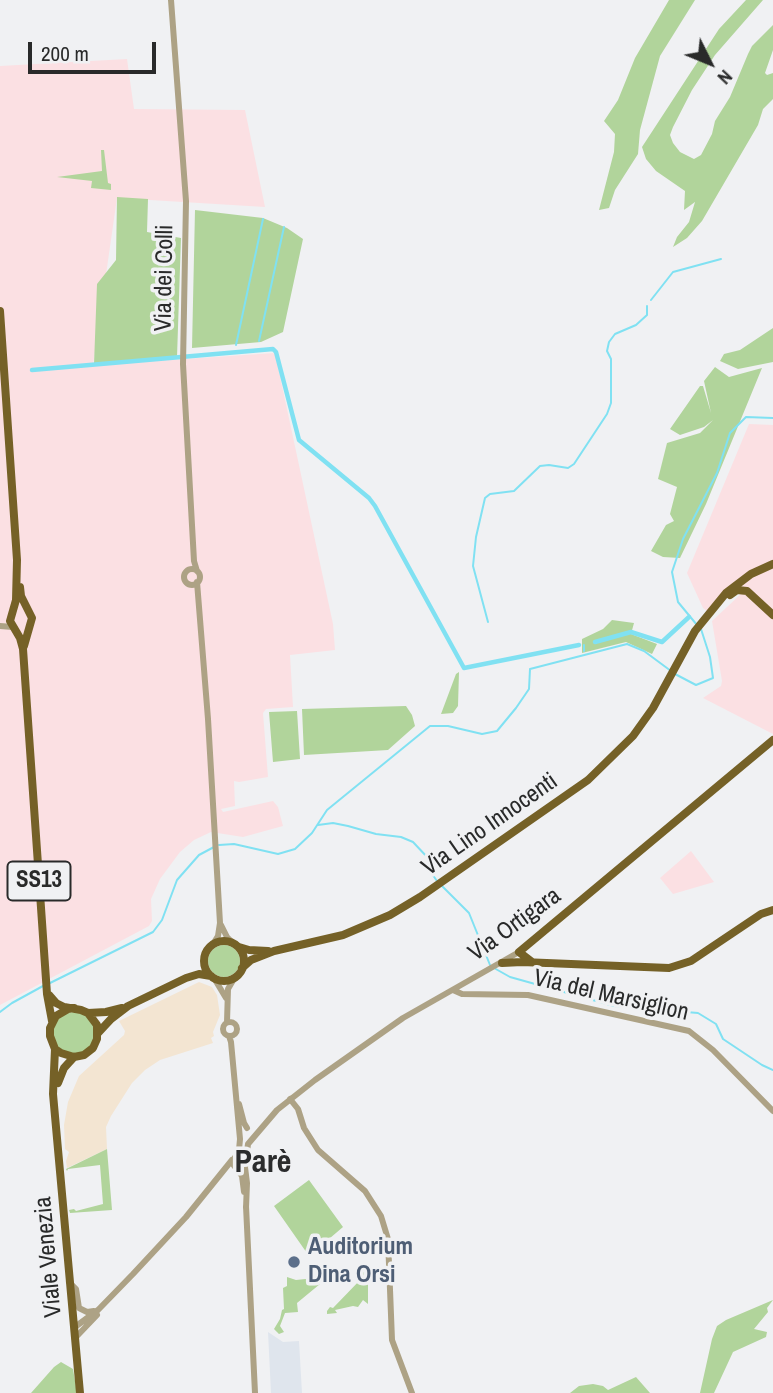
<!DOCTYPE html>
<html>
<head>
<meta charset="utf-8">
<style>
	body { margin:0 }
	#map { position:relative; width:773px; height:1393px; overflow:hidden; background:#f0f1f3; font-family:"Archivo Narrow",sans-serif }
	canvas { display:block }
	.north { position:absolute; left:675px; top:28px; width:70px; height:70px; -webkit-text-stroke:5px #f0f1f3; paint-order:stroke; rotate:133deg; font-size:19px; font-weight:700; line-height:28px; text-align:center; color:#292a2a }
	.north::after { content:''; display:block; margin:auto; width:24px; height:32px; background:#292a2a; clip-path:polygon(50% 0,100% 100%,50% 72%,0 100%) }
	.scale { position:absolute; left:28px; top:42px; width:128px; height:32px; box-sizing:border-box; border:4px solid #292a2a; border-top:0; padding-left:9px; font-size:21px; line-height:24px; white-space:nowrap; color:#292a2a; -webkit-text-stroke:5px #f0f1f3; paint-order:stroke }
</style>
</head>
<body>
<div id="map">
<canvas width="773" height="1393"></canvas>
<div class="north">N</div>
<div class="scale">200 m</div>
</div>
<script>
const g = document.querySelector('canvas').getContext('2d');
g.lineJoin = 'round';
function fillPath(path, color) { g.fillStyle = color; g.fill(path, 'evenodd'); }
const shape = rows => new Path2D(rows.map(r => 'M' + r).join(''));
function stroke(path, color, width, dash) { g.strokeStyle = color; g.lineWidth = width; g.lineCap = dash ? 'butt' : 'round'; g.setLineDash(dash || []); g.stroke(path); }
function drawText(font, color, halo, rows, align = 'center') {
  g.font = font + ' "Archivo Narrow",sans-serif'; g.lineWidth = 7; g.setLineDash([]); g.textBaseline = 'middle'; g.strokeStyle = halo; g.fillStyle = color; for (const [text, x, y, turn = 0] of rows) {
    g.save(); g.translate(x, y); g.rotate((+turn || 0) * Math.PI / 180); g.textAlign = isNaN(turn) ? turn : align; if (halo) g.strokeText(text, 0, 0); g.fillText(text, 0, 0); g.restore();
  }
}
const commercial = shape([
	[199,982,212,987,217,995,220,1015,213,1032,214,1036,211,1038,213,1043,160,1060,145,1070,132,1083,111,1116,106,1127,107,1149,67,1168,66,1161,69,1152,65,1149,64,1125,68,1102,79,1076,124,1035,125,1031,119,1021]
]);
const industrial = shape([
	[127,59,134,109,245,110,265,207,117,198,93,365,275,353,333,624,335,650,290,655,293,707,266,709,263,713,268,777,239,782,234,781,235,806,221,809,223,812,273,801,278,807,283,826,243,837,211,832,194,840,180,852,160,879,151,899,152,921,149,926,0,1005,0,66],
	[749,424,773,425,773,734,703,698,721,686,722,681,712,621,742,593,735,583,707,611,703,608,687,573],
	[691,851,714,882,673,894,660,878]
]);
const built = shape([
	[268,1332,283,1342,299,1341,302,1393,271,1393]
]);
const green = shape([
	[669,0,695,0,660,56,640,130,638,154,615,190,609,208,599,210,614,152,615,134,604,121,618,100,635,58],
	[746,0,763,0,715,55,692,90,673,127,670,135,673,143,680,152,694,159,701,155,712,134,715,121,730,97,748,54,752,46,773,25,773,50,765,73,767,75,773,73,773,99,763,109,758,125,702,221,687,238,673,247,677,237,689,222,695,202,684,210,685,191,656,171,646,159,642,147,719,29],
	[101,150,104,150,108,183,111,184,111,190,91,188,92,181,57,177,102,171],
	[117,197,148,199,147,232,181,238,177,357,94,364,97,284,116,260],
	[195,210,263,218,287,228,303,239,283,332,261,342,192,348],
	[773,328,773,362,738,369,720,361,724,354,740,350],
	[715,367,729,377,762,368,706,504,680,558,663,557,651,551,666,525,674,521,670,514,677,487,658,479,667,443,700,433,713,420,704,427,680,435,670,429,700,386,703,386,711,413,704,381],
	[612,620,634,623,631,634,657,644,652,654,626,642,582,653,582,639,603,629],
	[459,672,458,706,453,713,441,714,456,674],
	[406,706,412,715,415,726,388,750,304,755,302,709],
	[297,711,300,759,273,762,269,712],
	'208 961a16 16 0 1 1 32 0a16 16 0 1 1-32 0Z',
	'53 1033a21 21 0 1 1 42 0a21 21 0 1 1-42 0Z',
	[107,1149,112,1210,70,1213,69,1210,74,1209,76,1211,103,1204,100,1165,68,1169,67,1171,66,1169],
	[309,1180,343,1227,309,1256,274,1206],
	[368,1267,368,1304,363,1300,358,1307,353,1306,335,1310,337,1313,327,1314,327,1311,330,1307,333,1308,362,1278,360,1276],
	[287,1277,296,1280,315,1278,320,1284,297,1303,298,1312,285,1313,280,1326,284,1332,279,1334,274,1329,280,1319,282,1310,284,1309,283,1288,287,1286],
	[773,1300,767,1308,768,1312,754,1329,767,1332,766,1337,733,1352,714,1393,700,1393,712,1339,717,1326,726,1320],
	[61,1362,73,1369,77,1393,31,1393,54,1367],
	[636,1377,650,1393,570,1393,579,1386,593,1384,603,1386,608,1390]
]);
const stream = shape([
	[651,300,673,272,721,259],
	[259,341,284,227],
	[236,345,263,219],
	[488,622,473,566,476,537,485,498,490,494,514,491,540,466,549,465,568,468,574,464,607,414,611,403,611,359,607,351,609,342,615,334,636,325,647,315,647,306],
	[697,625,678,602,672,572,683,539,717,473,730,433,746,417,773,418],
	[584,651,584,645],
	[675,674,696,685,713,678,710,657,701,629],
	[318,825,333,823,348,826,376,834,401,837,413,842,428,858,430,871,437,881],
	[219,845,234,844,278,854,295,849,312,833,327,810,430,726,448,726,482,734,497,731,516,708,529,689,530,669,627,644,644,651,671,671],
	[441,885,469,913,490,965],
	[494,968,510,977,614,1006,698,1013,716,1024,723,1039,762,1065,773,1070],
	[48,984,153,932,162,920,177,880,199,855,214,847],
	[0,1012,12,1003,43,986]
]);
const canal = shape([
	[32,370,273,349,276,352,299,440,369,498,375,506,464,668,579,645],
	[595,642,631,632,662,642,689,617]
]);
const minor = shape([
	[171,0,186,201,183,364,194,561,197,571],
	'184 577a8 8 0 1 1 16 0a8 8 0 1 1-16 0Z',
	[197,582,208,719,220,923,218,936,213,944],
	[0,626,13,627],
	[221,925,227,937,232,942],
	[214,978,226,998],
	[453,990,462,994,528,995,689,1031,713,1050,773,1111],
	'223 1029a7 7 0 1 1 14 0a7 7 0 1 1-14 0Z',
	[227,1022,228,989,235,977],
	[229,1036,231,1042,240,1139,239,1150,232,1163,242,1176,244,1192],
	[290,1099,298,1109,304,1128,318,1150,365,1191,381,1216,388,1239,392,1340,412,1393],
	[239,1104,244,1123,247,1128],
	[246,1206,255,1393],
	[246,1208,247,1183,245,1167,248,1144,277,1110,315,1080,403,1018,519,952],
	[69,1282,76,1289,79,1308,87,1312,94,1311],
	[75,1327,98,1310,133,1274,186,1217,232,1160],
	[76,1337,97,1315]
]);
const major = shape([
	[0,311,17,560,16,600,10,621,20,638,23,649,47,994,52,1021],
	[20,587,21,596,32,618,24,646],
	[730,595,737,590,747,591,773,615],
	'204 961a20 20 0 1 1 40 0a20 20 0 1 1-40 0Z',
	[239,947,249,950,268,951],
	[532,962,519,952,773,740],
	[502,963,522,962,669,968,691,961,761,914,773,910],
	[242,968,251,960,274,951,343,935,390,915,420,897,588,780,633,736,653,708,695,631,726,593,751,574,773,564],
	[49,995,56,1003,64,1007,81,1010,88,1013,97,1025,97,1039,93,1048,84,1055,74,1057,61,1053,55,1049,50,1036,50,1028,56,1016,68,1009,74,1008],
	[88,1013,106,1012,122,1008],
	[98,1033,111,1019,128,1006,186,978,199,974,211,976],
	[55,1049,53,1094,80,1393],
	[58,1083,64,1068,74,1057]
]);
const markers = [
	[294,1262,7,"#5c6f8a"]
];
const shields = [
	[39,881,63]
];
const shieldNames = [
	["SS13",39,881]
];
const streetNames = [
	["Via dei Colli",165,278,-89],
	["Via Lino Innocenti",490,825,-35],
	["Via Ortigara",515,925,-36],
	["Via del Marsiglion",611,996,13],
	["Viale Venezia",49,1257,-95]
];
const serviceNames = [
	["Auditorium",308,1248],
	["Dina Orsi",308,1276]
];
const districtNames = [
	["Parè",263,1163]
];
fillPath(commercial, '#f3e5d2');
fillPath(industrial, '#fbe0e3');
fillPath(built, '#dfe5ed');
fillPath(green, '#b1d49b');
stroke(stream, '#80e1f2', 2);
stroke(canal, '#80e1f2', 4.5);
stroke(minor, '#ada285', 6);
stroke(major, '#756127', 8);
for (const [x, y, r, color] of markers) { const dot = new Path2D(); dot.arc(x, y, r, 0, 2 * Math.PI); g.fillStyle = color; g.fill(dot); stroke(dot, '#f0f1f3', 2.5); }
for (const [x, y, w] of shields) { const box = new Path2D(); box.roundRect(x - w / 2, y - 19.5, w, 39, 5); g.fillStyle = '#f0f1f3'; g.fill(box); stroke(box, '#292a2a', 2); }
drawText('bold 23px', '#292a2a', null, shieldNames);
drawText('24px', '#292a2a', '#f0f1f3', streetNames);
drawText('bold 24px', '#4e5e75', '#f0f1f3', serviceNames, 'left');
drawText('bold 32px', '#2b2c2d', '#f0f1f3', districtNames);
</script>
</body>
</html>
